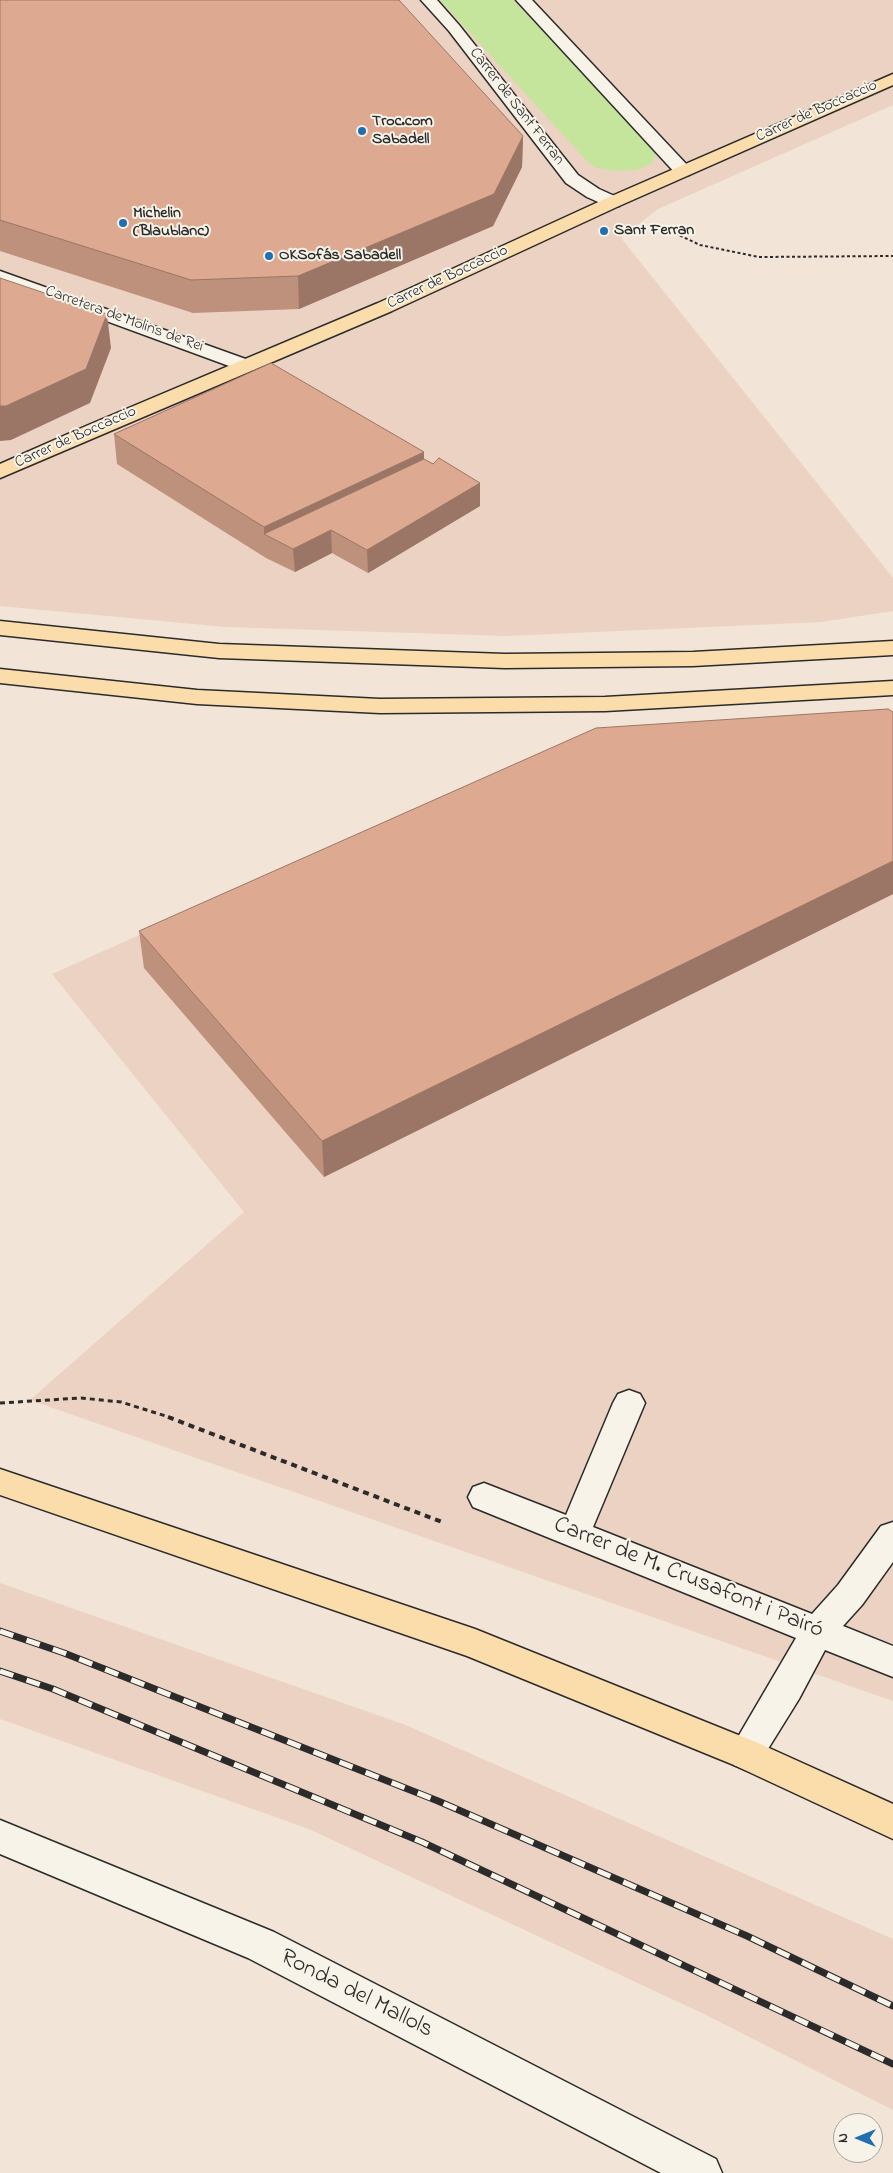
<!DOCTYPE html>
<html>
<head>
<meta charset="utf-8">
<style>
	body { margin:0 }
	#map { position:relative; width:893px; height:2173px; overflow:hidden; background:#f2e4d7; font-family:"Indie Flower",sans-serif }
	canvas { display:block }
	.north { position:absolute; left:833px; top:2113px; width:50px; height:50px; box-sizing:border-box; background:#f7f3e8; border:1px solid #a5a39c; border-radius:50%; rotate:270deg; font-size:14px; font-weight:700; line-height:20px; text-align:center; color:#2b2b2b }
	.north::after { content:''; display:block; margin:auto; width:18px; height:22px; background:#1f6fb2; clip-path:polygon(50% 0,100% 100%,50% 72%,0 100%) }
</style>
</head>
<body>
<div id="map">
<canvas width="893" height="2173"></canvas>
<div class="north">N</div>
</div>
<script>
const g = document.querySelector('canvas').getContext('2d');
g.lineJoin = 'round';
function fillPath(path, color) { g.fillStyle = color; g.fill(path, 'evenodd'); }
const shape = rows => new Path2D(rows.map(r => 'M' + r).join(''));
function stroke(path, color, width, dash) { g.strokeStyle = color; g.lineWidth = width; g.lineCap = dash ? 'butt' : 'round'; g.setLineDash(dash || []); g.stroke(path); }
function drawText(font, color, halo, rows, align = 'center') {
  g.font = font + ' "Indie Flower",sans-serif'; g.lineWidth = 4; g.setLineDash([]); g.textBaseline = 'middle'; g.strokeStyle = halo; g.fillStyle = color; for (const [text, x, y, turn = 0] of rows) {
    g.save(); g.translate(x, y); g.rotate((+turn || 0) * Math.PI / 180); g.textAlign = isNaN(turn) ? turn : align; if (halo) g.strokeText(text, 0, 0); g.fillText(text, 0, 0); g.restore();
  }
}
const built = shape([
	[0,0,893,0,893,105,658,209,621,238,893,578,893,611,821,622,506,636,226,627,0,606],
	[893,728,893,1701,30,1400,244,1212,52,974,574,741],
	[0,1583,403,1724,893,1939,893,2110,706,2015,309,1829,0,1719]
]);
const green = shape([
	[440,0,513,0,649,141,655,153,653,163,636,170,615,171,596,168,586,160]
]);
const pathFar2 = shape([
	[660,226,700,245,759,257,893,256]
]);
const pathFar1 = shape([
	[0,1403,81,1398,121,1402,172,1418]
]);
const path = shape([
	[168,1417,442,1522]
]);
const minor = shape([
	[421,0,437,0,459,25,578,175,599,189,619,198,622,202,619,206,607,206,587,197,566,183,449,31,421,0],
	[516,0,532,0,689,167,691,171,689,175,677,175,516,0],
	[0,271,254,362,257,366,254,370,240,370,0,282,0,271],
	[629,1390,640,1394,645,1403,593,1527,812,1614,838,1585,881,1526,893,1522,893,1562,862,1605,843,1626,893,1646,893,1677,825,1650,799,1699,758,1765,746,1770,734,1765,728,1754,796,1638,473,1507,468,1497,473,1487,484,1483,566,1515,613,1403,618,1394,629,1390],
	[0,1820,274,1932,716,2159,722,2173,661,2173,248,1958,0,1854,0,1820]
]);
const major = shape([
	[893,74,893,85,619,206,392,311,0,478,0,464,86,426,378,303,607,198,893,74],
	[0,1469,475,1629,758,1743,893,1804,893,1839,734,1765,467,1656,0,1495,0,1469]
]);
const highway = shape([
	[0,621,219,644,505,654,693,652,893,641,893,655,693,666,505,668,219,658,0,635,0,621],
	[0,669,197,690,380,699,605,697,893,681,893,695,605,711,380,713,197,704,0,683,0,669]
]);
const rail = shape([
	[0,1631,64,1653,438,1801,747,1936,893,2006],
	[0,1671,53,1689,422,1842,893,2064]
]);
const wall = shape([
	[0,0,523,136,522,167,493,226,299,309,193,313,0,251],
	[114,434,424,452,424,459,433,464,480,483,480,506,368,573,332,553,295,572,266,558,117,464],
	[893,712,893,894,324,1177,144,968,139,931]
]);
const shadedWall = shape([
	[523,136,522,167,493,226,299,309,298,276],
	[107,314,111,348,90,403,11,440,0,441,0,406],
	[424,452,424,481,264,534,264,527],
	[480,483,480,506,368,573,367,550],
	[331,530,332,553,295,572,293,549],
	[893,861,893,894,324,1177,322,1141]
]);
const building = shape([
	[0,0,399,0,523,136,494,194,298,276,191,280,0,220,0,0],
	[0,278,107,314,86,369,6,406,0,406,0,278],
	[271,363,424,452,264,527,114,434,271,363],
	[439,458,480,483,367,550,331,530,293,549,264,534,424,459,433,464,439,458],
	[888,709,893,712,893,861,322,1141,139,931,596,728,888,709]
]);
const markers = [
	[362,131,5,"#1f6fb2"],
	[123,223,5,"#1f6fb2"],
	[604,231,5,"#1f6fb2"],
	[269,256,5,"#1f6fb2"]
];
const farStreetnames = [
	["Carrer de Sant Ferran",516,107,52],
	["Carrer de Boccaccio",817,112,-24],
	["Carrer de Boccaccio",448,278,-25],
	["Carretera de Molins de Rei",124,320,20],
	["Carrer de Boccaccio",76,438,-24]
];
const farPoinames = [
	["Troc.com",372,122],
	["Sabadell",372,140],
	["Michelin",133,214],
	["(Blaublanc)",133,232],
	["Sant Ferran",614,231],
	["OKSofás Sabadell",279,256]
];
const nearStreetnames = [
	["Carrer de M. Crusafont i Pairó",688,1579,22],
	["Ronda del Mallols",356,1995,27]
];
fillPath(built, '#ecd2c2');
fillPath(green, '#c5e59d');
stroke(minor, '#2b2b2b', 3);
stroke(major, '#2b2b2b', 3);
stroke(highway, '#2b2b2b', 3);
stroke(pathFar2, '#2b2b2b', 2, [3, 2.5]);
stroke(pathFar1, '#2b2b2b', 3, [5, 4]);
stroke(path, '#2b2b2b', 4, [6, 5]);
fillPath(minor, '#f7f3e8');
fillPath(major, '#faddab');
fillPath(highway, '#faddab');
stroke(rail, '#2b2b2b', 7);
stroke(rail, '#f7f3e8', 5, [14]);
fillPath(wall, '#be917d');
fillPath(shadedWall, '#9b7666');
fillPath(building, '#dda991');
stroke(building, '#9b7666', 1);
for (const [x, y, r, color] of markers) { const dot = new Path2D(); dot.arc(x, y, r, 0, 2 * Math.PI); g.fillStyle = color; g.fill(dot); stroke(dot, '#f7f3e8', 2); }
drawText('16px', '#2b2b2b', '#f7f3e8', farStreetnames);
drawText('bold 16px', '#2b2b2b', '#f7f3e8', farPoinames, 'left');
drawText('24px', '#2b2b2b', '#f7f3e8', nearStreetnames);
</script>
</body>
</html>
